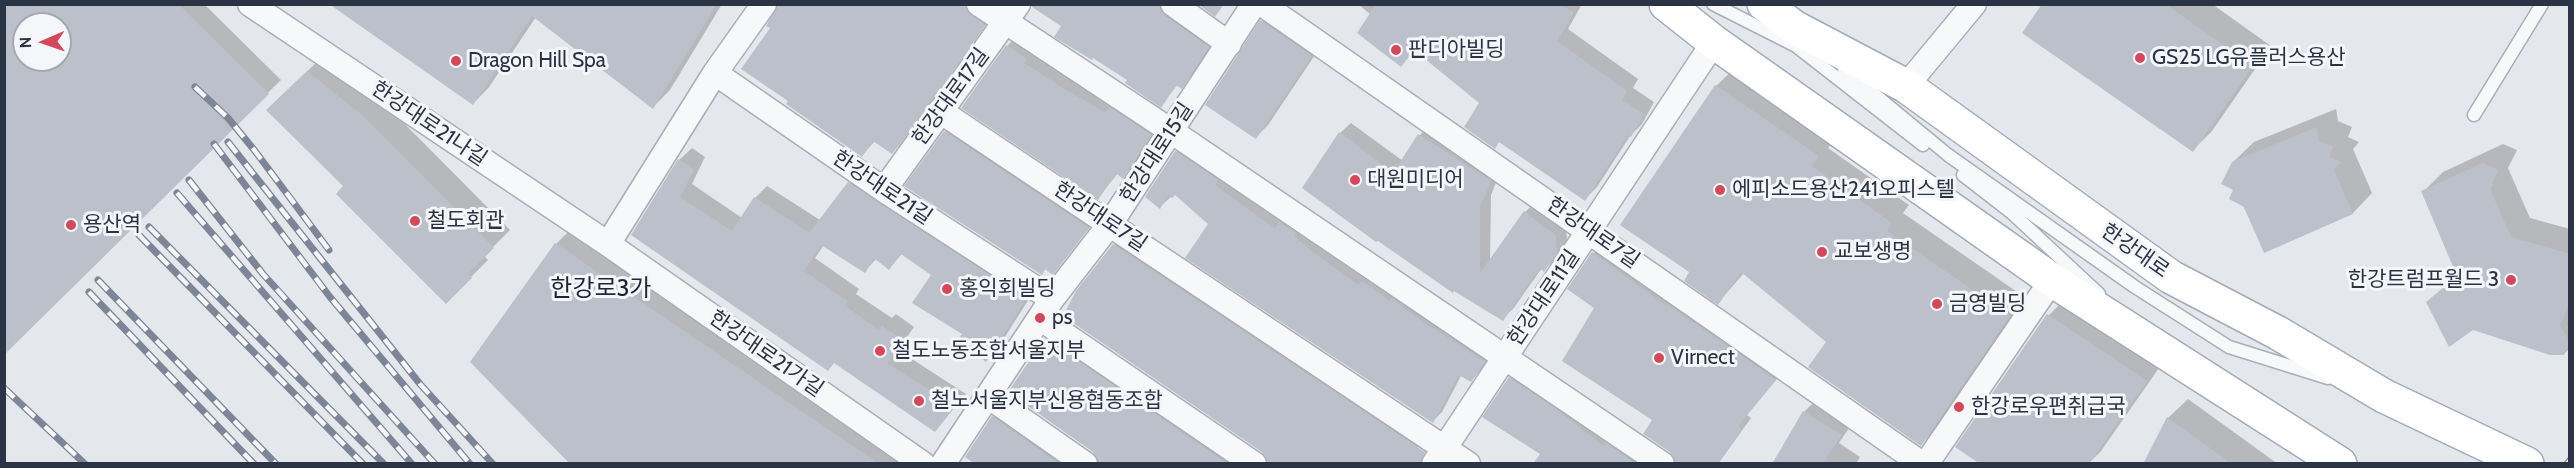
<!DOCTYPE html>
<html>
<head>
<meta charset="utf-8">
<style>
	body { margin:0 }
	#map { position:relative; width:2574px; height:468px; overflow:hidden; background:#e4e7ec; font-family:Cabin,sans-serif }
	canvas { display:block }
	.frame { position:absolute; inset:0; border:6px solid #2b3445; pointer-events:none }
	.north { position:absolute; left:12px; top:12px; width:60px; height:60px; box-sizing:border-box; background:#f4f6f9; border:2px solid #a4a8b1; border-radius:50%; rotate:268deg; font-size:16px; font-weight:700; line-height:24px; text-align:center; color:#2b3445 }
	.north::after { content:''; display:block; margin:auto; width:21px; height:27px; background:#d1495b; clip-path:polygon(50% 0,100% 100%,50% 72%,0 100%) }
</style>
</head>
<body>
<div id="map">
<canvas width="2574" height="468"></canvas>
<div class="frame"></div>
<div class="north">N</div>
</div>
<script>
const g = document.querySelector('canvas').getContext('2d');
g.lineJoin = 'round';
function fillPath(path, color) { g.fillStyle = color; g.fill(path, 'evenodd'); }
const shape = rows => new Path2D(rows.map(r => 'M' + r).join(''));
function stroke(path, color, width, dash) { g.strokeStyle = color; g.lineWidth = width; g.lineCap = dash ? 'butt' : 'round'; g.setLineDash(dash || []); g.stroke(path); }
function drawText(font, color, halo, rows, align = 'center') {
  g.font = font + ' Cabin,"Noto Sans KR",sans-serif'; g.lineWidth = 6; g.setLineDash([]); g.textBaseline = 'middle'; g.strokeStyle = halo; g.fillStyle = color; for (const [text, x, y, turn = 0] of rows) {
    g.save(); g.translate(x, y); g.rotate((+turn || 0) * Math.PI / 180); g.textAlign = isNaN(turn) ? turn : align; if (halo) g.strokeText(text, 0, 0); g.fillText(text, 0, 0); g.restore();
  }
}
const shadow = shape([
	[4,4,204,4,281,80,4,353],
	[24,24,60,24,60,60,24,60],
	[331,4,722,4,670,90,653,107,536,17,489,87,473,104],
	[781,4,979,4,993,15,901,143,892,153,875,141,862,155,790,100,772,28],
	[1033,4,1172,4,1217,37,1191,77,1181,87,1178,84,1161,106,1063,25],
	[1358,4,1582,4,1568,29,1638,79,1633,88,1654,102,1642,124,1630,136,1597,187,1585,199,1500,141,1494,147,1481,102,1416,49,1401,65,1371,15],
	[2044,4,2212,4,2271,46,2212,131,2192,151],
	[1274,9,1323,43,1268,125,1256,137,1262,21],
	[1016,37,1159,125,1132,167,1123,177,1118,173,1098,198,1007,46],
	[325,54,379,98,510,230,484,256,488,260,446,302,285,93],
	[1734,69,1835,138,1828,148,1909,205,1903,213,2026,298,1938,427,1921,444,1828,342,1744,273,1718,303,1692,272,1716,86],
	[2336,109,2338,121,2352,127,2348,137,2359,142,2353,149,2372,193,2353,213,2265,251,2235,189,2233,162,2254,142],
	[954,123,1097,218,1053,273,1047,268,1041,273,945,132],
	[1351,123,1403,161,1420,135,1430,124,1501,170,1491,195,1490,262,1525,212,1536,202,1566,225,1567,241,1555,259,1544,270,1542,268,1513,309,1502,319,1340,133],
	[1186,142,1493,351,1482,369,1472,379,1462,374,1442,412,1433,421,1175,193,1160,207,1176,152],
	[2503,144,2517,150,2508,168,2530,218,2570,229,2570,348,2564,354,2428,302,2458,274,2423,192,2443,172],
	[692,148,705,157,692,184,742,218,755,198,767,186,820,220,861,171,1037,286,998,348,986,360,964,334,933,275,903,253,889,268,877,258,865,271,824,245,815,258,859,289,856,294,892,318,896,314,914,327,898,350,966,394,934,430,835,362,633,234,679,160],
	[571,229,915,464,572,464,472,362,556,244],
	[1122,236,1425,438,1405,464,1263,451,1114,245],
	[1604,242,1785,369,1747,415,1751,418,1718,464,1703,464,1654,420,1596,308,1569,288,1594,253],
	[2061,303,2159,368,2101,451,2088,464,2049,315],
	[1054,331,1249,464,1099,464,1046,339],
	[1519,369,1657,464,1535,464,1542,454,1510,378],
	[2188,399,2278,464,2145,464,2168,418],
	[1816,400,1853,422,1839,443,1860,457,1856,464,1773,464,1804,412],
	[1001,409,1080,464,977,464,993,417]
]);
const building = shape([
	[4,4,178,4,269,94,4,355],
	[24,24,60,24,60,60,24,60],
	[329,4,717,4,653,109,532,16,473,105],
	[778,4,965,4,971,15,985,25,892,154,873,141,862,157,786,104,788,101,741,69,770,28,766,26],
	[1032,4,1159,4,1165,16,1209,47,1182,89,1176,85,1161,108,1125,83,1127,80,1093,58,1092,60,1054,37,1061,26,1032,7],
	[1198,4,1224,4,1215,17],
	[1376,4,1559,4,1574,13,1557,41,1627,91,1622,100,1644,114,1631,137,1628,135,1585,201,1499,142,1495,149,1464,127,1479,103,1414,50,1401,67,1357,33],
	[2042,4,2165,4,2253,66,2193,152,2022,33],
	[1260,20,1312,56,1256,139,1205,105],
	[1006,45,1027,59,1024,63,1069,92,1106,113,1110,107,1151,135,1123,179,1116,173,1098,200,961,108],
	[307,71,362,115,494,248,468,274,472,278,446,304,336,194,343,186,266,110],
	[1715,85,1819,156,1812,166,1892,223,1887,231,2010,316,1921,446,1808,367,1826,342,1741,272,1718,305,1684,281,1689,272,1620,225],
	[2317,127,2318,141,2333,146,2329,157,2341,162,2334,170,2353,214,2264,253,2244,207,2229,199,2233,190,2221,184,2232,162],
	[944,131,1089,228,1053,275,1045,269,1042,275,904,186],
	[1339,132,1393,173,1418,134,1491,181,1480,207,1480,273,1524,211,1556,236,1557,253,1544,272,1540,268,1503,321,1454,291,1453,293,1378,241,1376,242,1302,188],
	[1175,151,1218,180,1215,185,1275,229,1279,222,1296,233,1294,236,1309,249,1358,285,1361,281,1390,301,1392,298,1410,313,1485,362,1471,382,1459,375,1433,423,1185,258,1208,224,1175,195,1172,198,1168,195,1160,209,1145,197],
	[678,159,694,170,680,197,732,231,754,197,809,233,848,182,1026,299,986,362,957,340,962,334,912,303,931,275,901,254,889,270,874,258,865,273,821,245,804,271,848,302,845,306,879,330,882,326,903,340,887,363,955,407,935,432,834,363,828,371,631,235],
	[2483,163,2498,170,2490,189,2511,237,2570,254,2570,304,2560,325,2570,342,2564,355,2550,355,2473,330,2449,347,2426,302,2457,276,2421,191],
	[555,243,879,464,570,464,470,362],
	[1113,244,1425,452,1420,464,1268,464,1262,452,1063,316,1076,291],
	[1592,252,1667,306,1668,305,1776,380,1738,426,1742,429,1718,464,1676,464,1670,452,1643,434,1652,420,1562,361,1594,308,1567,289],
	[2047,314,2147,381,2089,464,1980,464,1955,447],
	[1045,338,1228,464,1099,464,1093,452,1008,392],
	[1509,377,1559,411,1603,446,1605,442,1636,464,1533,464,1540,454,1482,417],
	[1803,411,1842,435,1822,464,1772,464],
	[992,416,1059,464,975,464,965,457],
	[2167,417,2232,464,2143,464]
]);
const service = shape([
	[1713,4,1796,46,1923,145],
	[1844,69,1948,155,2135,287,2229,347,2328,378],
	[2474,115,2542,4],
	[1963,175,2012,213,2099,294]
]);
const minor = shape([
	[250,4,608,244,923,464],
	[979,4,1171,131,1662,464],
	[1173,4,1229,44],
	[1262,4,1922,464],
	[715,73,884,190,1052,299],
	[1906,86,1974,4],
	[940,111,1468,464],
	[884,190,1018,4],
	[608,244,715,73,764,4],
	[1040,318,1254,464],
	[988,396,1085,464],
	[943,464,1052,299,1110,224,1254,4],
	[1434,464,1714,42],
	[1926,464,2052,280]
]);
const primary = shape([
	[1666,4,1714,42,2052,280,2340,464],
	[1764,4,1794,27,1906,86,2171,277,2278,333,2384,396,2527,464]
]);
const rail = shape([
	[195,87,228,118,255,151,329,250],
	[228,142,420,384,493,464],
	[214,144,330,297,470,464],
	[189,180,263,274,435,464],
	[177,193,412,464],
	[149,227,384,464],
	[139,235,363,464],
	[98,280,276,464],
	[89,292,254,464],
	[4,388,85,464],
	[2567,464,2570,460]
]);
const markers = [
	[1396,50,6,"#d1495b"],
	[2140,58,6,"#d1495b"],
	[456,61,6,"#d1495b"],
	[1355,180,6,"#d1495b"],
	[1720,190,6,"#d1495b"],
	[415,221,6,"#d1495b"],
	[71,225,6,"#d1495b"],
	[1822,252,6,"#d1495b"],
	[2511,280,6,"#d1495b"],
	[947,289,6,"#d1495b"],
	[1937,304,6,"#d1495b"],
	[1040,318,6,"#d1495b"],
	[880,351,6,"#d1495b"],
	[1659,358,6,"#d1495b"],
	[919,401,6,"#d1495b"],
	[1959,407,6,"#d1495b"]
];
const poiNames = [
	["판디아빌딩",1408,50],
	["GS25 LG유플러스용산",2152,58],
	["Dragon Hill Spa",468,61],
	["대원미디어",1367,180],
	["에피소드용산241오피스텔",1732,190],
	["철도회관",427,221],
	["용산역",83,225],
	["교보생명",1834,252],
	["한강트럼프월드 3",2499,280,"right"],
	["홍익회빌딩",959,289],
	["금영빌딩",1949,304],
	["ps",1052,318],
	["철도노동조합서울지부",892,351],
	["Virnect",1671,358],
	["철노서울지부신용협동조합",931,401],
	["한강로우편취급국",1971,407]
];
const streetNames = [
	["한강대로17길",951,97,-54],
	["한강대로21나길",429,124,34],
	["한강대로15길",1157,153,-57],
	["한강대로21길",882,188,34],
	["한강대로7길",1100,217,34],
	["한강대로7길",1593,233,35],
	["한강대로",2135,251,35],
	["한강대로11길",1544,298,-56],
	["한강대로21가길",766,354,35]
];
const quarterNames = [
	["한강로3가",601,289]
];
fillPath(shadow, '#0003');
fillPath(building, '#bbc0ca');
stroke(service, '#a9aeb7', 15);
stroke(minor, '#a9aeb7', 27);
stroke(primary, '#a3abb8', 36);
stroke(service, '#f7f8fa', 12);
stroke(minor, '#f7f8fa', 24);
stroke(primary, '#fff', 33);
stroke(rail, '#7d8696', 7);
stroke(rail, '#f4f6f9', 4.5, [14]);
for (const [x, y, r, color] of markers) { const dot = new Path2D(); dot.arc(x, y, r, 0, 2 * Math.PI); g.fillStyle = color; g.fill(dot); stroke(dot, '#f4f6f9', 2); }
drawText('21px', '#2b3445', '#f4f6f9', poiNames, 'left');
drawText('21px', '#2b3445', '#f4f6f9', streetNames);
drawText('24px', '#1d2536', '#f4f6f9', quarterNames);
</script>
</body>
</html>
